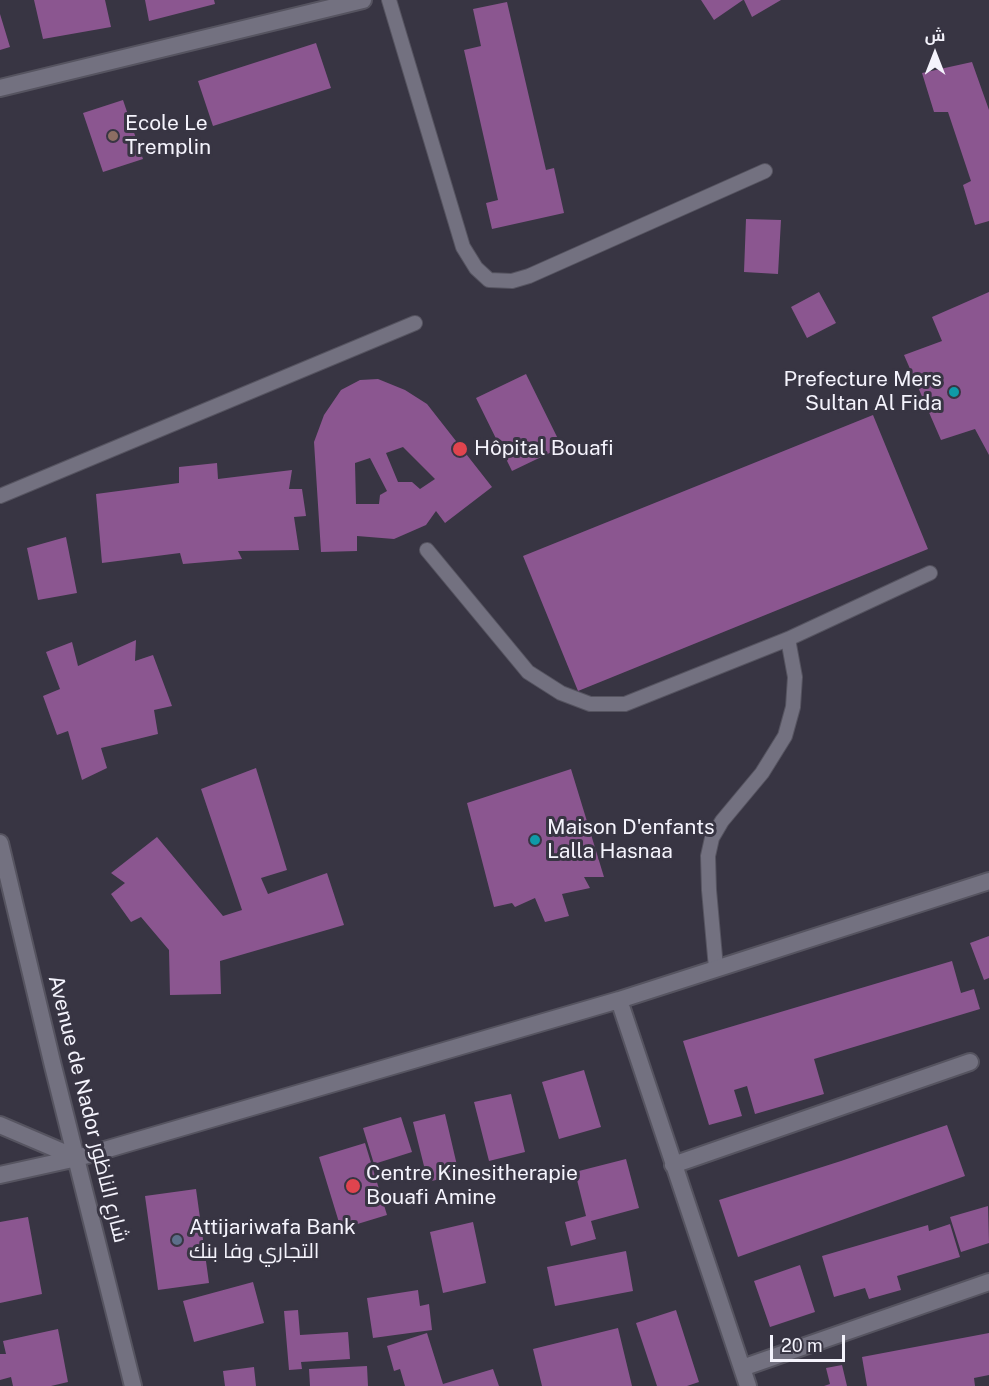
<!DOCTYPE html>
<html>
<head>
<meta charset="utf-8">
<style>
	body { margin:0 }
	#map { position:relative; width:989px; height:1386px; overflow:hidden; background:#383543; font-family:"Public Sans",Cairo,sans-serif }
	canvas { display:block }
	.north { position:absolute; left:905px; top:24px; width:60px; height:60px; -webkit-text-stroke:4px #383543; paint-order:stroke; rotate:0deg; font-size:16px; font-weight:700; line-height:24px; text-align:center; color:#f4f3fc }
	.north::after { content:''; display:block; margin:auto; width:21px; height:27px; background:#f4f3fc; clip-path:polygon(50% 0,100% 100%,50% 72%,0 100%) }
	.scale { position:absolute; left:770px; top:1335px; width:75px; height:27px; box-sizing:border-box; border:3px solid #f4f3fc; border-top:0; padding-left:8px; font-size:18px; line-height:21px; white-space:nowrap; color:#f4f3fc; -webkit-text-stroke:4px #383543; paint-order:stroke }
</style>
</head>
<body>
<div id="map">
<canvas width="989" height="1386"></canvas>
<div class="north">ش</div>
<div class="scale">20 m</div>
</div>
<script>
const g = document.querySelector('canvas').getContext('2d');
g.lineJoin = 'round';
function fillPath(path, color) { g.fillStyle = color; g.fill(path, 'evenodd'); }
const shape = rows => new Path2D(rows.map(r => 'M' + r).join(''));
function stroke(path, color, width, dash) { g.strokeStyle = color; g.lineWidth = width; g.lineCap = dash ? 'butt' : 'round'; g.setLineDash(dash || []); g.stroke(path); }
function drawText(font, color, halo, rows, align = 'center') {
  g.font = font + ' "Public Sans",Cairo,sans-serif'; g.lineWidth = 6; g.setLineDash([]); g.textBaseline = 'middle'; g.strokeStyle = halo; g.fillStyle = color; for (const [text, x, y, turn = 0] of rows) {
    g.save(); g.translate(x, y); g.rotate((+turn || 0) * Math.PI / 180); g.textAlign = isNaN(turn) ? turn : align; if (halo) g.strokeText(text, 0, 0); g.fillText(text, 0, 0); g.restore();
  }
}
const building = shape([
	[34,0,105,0,111,27,43,39],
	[145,0,214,0,215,4,149,21],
	[701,0,743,0,714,20],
	[744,0,781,0,752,17],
	[507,2,546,170,554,168,564,213,492,229,486,203,498,200,464,50,481,46,473,9],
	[0,14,10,47,0,50],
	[316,43,331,88,213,126,198,81],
	[972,62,989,110,989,221,975,225,963,185,971,181,948,112,934,112,922,73],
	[123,100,143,159,103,172,83,113],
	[746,219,781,220,778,274,744,272],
	[819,292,836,323,807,338,791,307],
	[989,292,989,455,975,429,941,440,904,355,942,341,932,317],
	[526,374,562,447,512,471,476,398],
	[378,379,405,390,427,404,492,487,445,523,436,511,426,525,394,539,357,536,357,551,321,552,314,442,324,415,341,390,360,380],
	[403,447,435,479,420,489,412,482,398,482,386,453],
	[370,458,387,491,380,495,379,504,356,504,355,463],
	[873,415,928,549,578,691,523,556],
	[217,463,218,479,292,470,289,489,302,489,306,516,294,517,299,550,238,551,242,559,183,564,180,553,102,563,96,494,179,483,179,467],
	[66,537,77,593,38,600,27,548],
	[136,640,135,661,153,655,172,706,154,710,158,734,101,748,107,768,82,780,68,731,57,735,43,696,60,689,46,652,72,642,78,666],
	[256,768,287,870,261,878,268,894,327,873,344,925,220,961,221,994,170,995,169,950,141,917,131,922,111,894,125,883,111,873,157,837,223,916,242,910,201,789],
	[571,769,604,877,584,877,590,888,562,894,569,916,545,922,535,898,515,907,512,903,494,907,467,803],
	[989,936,989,978,984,980,970,943],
	[952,961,961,993,974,989,980,1009,814,1059,824,1094,755,1114,747,1086,734,1090,742,1116,709,1125,683,1041],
	[584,1070,601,1127,559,1139,542,1082],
	[511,1094,525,1152,489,1161,474,1102],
	[445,1114,459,1174,428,1182,413,1122],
	[401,1117,412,1152,374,1164,363,1128],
	[947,1125,965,1176,738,1257,719,1200,841,1161],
	[365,1143,387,1215,341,1229,319,1157],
	[626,1159,639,1208,591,1221,596,1239,571,1246,565,1222,586,1216,575,1172],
	[196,1189,209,1283,158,1290,145,1196],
	[988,1206,989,1243,961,1252,950,1217],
	[28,1217,42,1294,0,1303,0,1222],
	[473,1222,486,1283,443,1293,430,1232],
	[950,1224,960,1257,897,1276,901,1290,869,1299,865,1288,834,1297,822,1256,928,1225,929,1231],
	[626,1251,633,1291,555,1306,547,1267],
	[800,1265,815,1312,770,1327,754,1281],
	[253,1282,264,1323,194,1342,183,1301],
	[418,1290,420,1306,429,1304,432,1330,373,1338,367,1298],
	[298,1310,300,1335,348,1332,350,1359,301,1362,302,1369,289,1370,284,1311],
	[676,1310,699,1382,687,1386,657,1386,636,1323],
	[618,1328,632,1386,542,1386,533,1349],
	[58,1329,68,1382,51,1386,13,1386,11,1377,0,1380,0,1354,6,1354,3,1341],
	[427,1333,443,1384,493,1369,499,1386,405,1386,400,1369,394,1371,387,1346],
	[989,1333,989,1375,974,1378,975,1386,867,1386,862,1357],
	[842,1365,847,1386,824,1386,830,1384,826,1368],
	[367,1366,368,1386,310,1386,309,1369],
	[254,1367,256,1386,225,1386,223,1371]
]);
const service = shape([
	[389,0,463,247,476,268,489,280,512,281,529,276,765,171],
	[0,496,415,323],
	[427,550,528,672,561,693,590,704,625,704,788,639,930,573],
	[716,968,709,890,708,856,712,838,722,821,762,773,785,736,793,707,795,677,788,639]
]);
const minor = shape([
	[0,88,363,0],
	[0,843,53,1066,133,1386],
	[619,1000,748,1386],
	[0,1125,77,1158],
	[673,1165,970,1062],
	[0,1175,77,1158,619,1000,989,881],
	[742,1368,989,1282]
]);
const markers = [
	[113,136,6,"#8d6e63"],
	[954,392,6,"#0f9aa8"],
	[460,449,8,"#e0444e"],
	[535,840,6,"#0f9aa8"],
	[353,1186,8,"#e0444e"],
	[177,1240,6,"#5c6f8a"]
];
const poiNames = [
	["Ecole Le",125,124],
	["Tremplin",125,148],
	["Prefecture Mers",942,380,"right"],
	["Sultan Al Fida",942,404,"right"],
	["Hôpital Bouafi",474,449],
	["Maison D'enfants",547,828],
	["Lalla Hasnaa",547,852],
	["Centre Kinesitherapie",366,1174],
	["Bouafi Amine",366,1198],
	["Attijariwafa Bank",189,1228],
	["التجاري وفا بنك",189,1252]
];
const streetNames = [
	["Avenue de Nador شارع الناظور",88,1109,76]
];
fillPath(building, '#8b5690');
stroke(service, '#565460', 16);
stroke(minor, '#565460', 20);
stroke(service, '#737180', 14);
stroke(minor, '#737180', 16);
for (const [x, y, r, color] of markers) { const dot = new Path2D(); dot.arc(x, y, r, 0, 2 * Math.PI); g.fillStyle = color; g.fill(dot); stroke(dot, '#383543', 2); }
drawText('21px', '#f4f3fc', '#383543', poiNames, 'left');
drawText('21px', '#f4f3fc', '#383543', streetNames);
</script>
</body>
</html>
